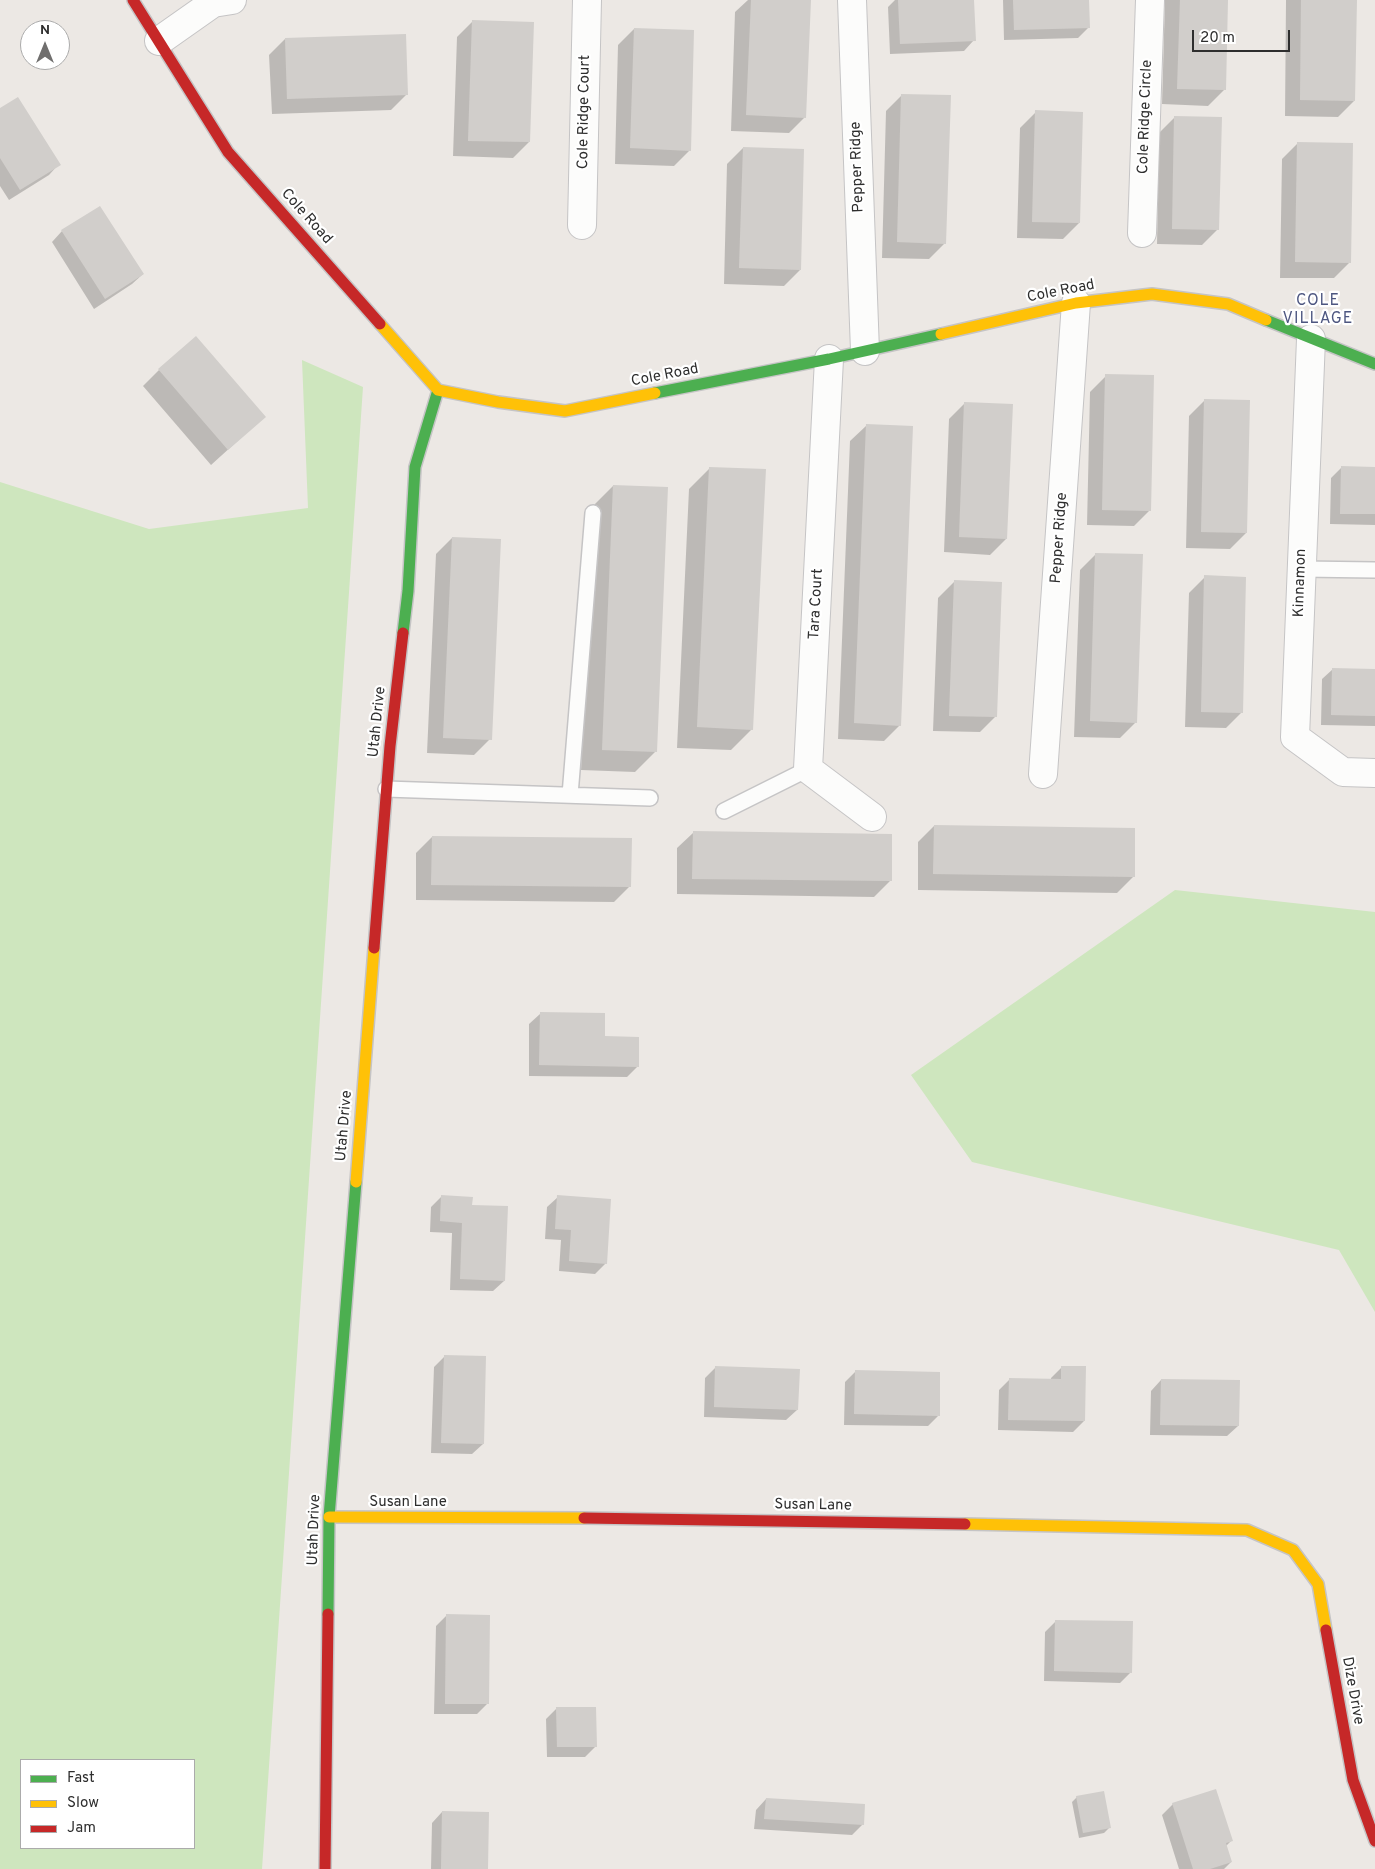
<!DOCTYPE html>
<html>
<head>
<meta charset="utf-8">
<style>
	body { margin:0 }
	#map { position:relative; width:1375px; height:1869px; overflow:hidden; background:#ece8e4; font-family:Overpass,sans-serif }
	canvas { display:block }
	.legend { position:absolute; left:20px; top:1759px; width:175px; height:90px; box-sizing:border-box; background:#fff; border:1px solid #ababab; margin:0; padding:6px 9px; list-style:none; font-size:15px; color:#2e2e2e }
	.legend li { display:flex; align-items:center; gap:10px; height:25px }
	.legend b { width:25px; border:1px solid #ababab }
	.north { position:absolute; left:20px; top:20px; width:50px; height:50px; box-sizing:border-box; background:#fff; border:1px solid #ababab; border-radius:50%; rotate:0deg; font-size:14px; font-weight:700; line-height:20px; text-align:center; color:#2e2e2e }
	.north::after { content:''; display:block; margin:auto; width:18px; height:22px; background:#706f6e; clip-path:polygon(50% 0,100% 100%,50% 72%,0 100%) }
	.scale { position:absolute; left:1192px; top:30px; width:98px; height:22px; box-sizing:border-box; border:2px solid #2e2e2e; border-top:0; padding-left:6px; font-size:15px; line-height:18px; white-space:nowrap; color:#2e2e2e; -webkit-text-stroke:4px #fff; paint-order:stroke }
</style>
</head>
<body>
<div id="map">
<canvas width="1375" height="1869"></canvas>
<ul class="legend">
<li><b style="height:6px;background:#4caf50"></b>Fast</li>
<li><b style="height:6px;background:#ffc107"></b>Slow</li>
<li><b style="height:6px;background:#c62828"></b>Jam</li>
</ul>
<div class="north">N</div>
<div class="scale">20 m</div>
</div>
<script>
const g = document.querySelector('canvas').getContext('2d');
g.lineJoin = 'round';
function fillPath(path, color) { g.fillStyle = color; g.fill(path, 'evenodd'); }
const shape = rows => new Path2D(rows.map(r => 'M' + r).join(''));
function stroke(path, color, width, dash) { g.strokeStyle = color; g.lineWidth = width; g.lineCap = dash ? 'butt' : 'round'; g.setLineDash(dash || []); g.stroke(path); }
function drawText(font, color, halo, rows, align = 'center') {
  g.font = font + ' Overpass,sans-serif'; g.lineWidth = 4.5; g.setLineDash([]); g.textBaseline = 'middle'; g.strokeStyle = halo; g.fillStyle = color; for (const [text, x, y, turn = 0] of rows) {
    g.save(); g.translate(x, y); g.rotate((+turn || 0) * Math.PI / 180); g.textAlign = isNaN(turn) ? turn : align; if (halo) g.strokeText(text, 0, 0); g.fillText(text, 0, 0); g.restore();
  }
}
const green = shape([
	[302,360,363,387,262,1869,0,1869,0,482,149,529,308,508],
	[21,1760,194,1760,194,1848,21,1848],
	[1175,890,1375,912,1375,1312,1339,1250,972,1162,911,1075]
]);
const shadow = shape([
	[748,0,809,0,805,117,789,133,731,131,735,12],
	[895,0,973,0,974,40,964,51,890,54,888,7],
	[1003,0,1087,0,1088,28,1078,38,1004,40],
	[1165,0,1227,0,1224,90,1208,106,1162,104],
	[1286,0,1356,0,1354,101,1338,117,1285,116],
	[473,21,529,142,513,158,453,156,457,37],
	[634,29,690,150,674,166,615,164,618,45],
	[285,39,407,94,391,110,272,114,269,55],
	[902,95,945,243,929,259,882,258,886,111],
	[0,110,59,164,49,175,9,200,0,186],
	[1036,112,1079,223,1063,239,1017,238,1020,128],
	[1175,117,1218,229,1202,245,1157,244,1159,133],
	[1298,143,1350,262,1334,278,1280,278,1282,159],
	[743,148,800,270,784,286,724,284,727,164],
	[62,231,143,274,132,284,94,309,52,242],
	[159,370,264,417,211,465,143,386],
	[1106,376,1150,510,1134,526,1087,525,1090,392],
	[1205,400,1246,533,1230,549,1186,548,1189,416],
	[965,403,1006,539,990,555,944,552,949,419],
	[866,426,900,725,884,741,838,739,850,441],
	[1342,467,1375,468,1375,525,1330,524,1331,478],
	[710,468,752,729,731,750,677,748,689,489],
	[613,486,655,752,635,772,581,770,592,507],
	[452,538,490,739,474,755,427,753,436,554],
	[1096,554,1136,722,1120,738,1074,737,1080,570],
	[1205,577,1242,712,1226,728,1185,727,1189,593],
	[954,582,996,716,980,732,933,731,938,598],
	[1333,669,1375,670,1375,726,1321,725,1322,679],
	[934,826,1133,877,1117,893,918,890,918,842],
	[693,833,890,881,874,897,677,894,677,848],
	[432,837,630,886,614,902,416,900,416,853],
	[540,1014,603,1037,638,1066,627,1077,529,1076,529,1024],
	[442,1196,471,1206,504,1281,493,1291,450,1290,452,1233,430,1232,431,1207],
	[558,1197,606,1263,595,1274,559,1271,561,1240,545,1239,547,1207],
	[444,1357,483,1444,472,1454,431,1453,434,1367],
	[716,1367,797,1410,786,1420,704,1417,705,1378],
	[1062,1367,1084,1421,1073,1432,998,1430,999,1390,1010,1379,1051,1380,1051,1378],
	[856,1371,938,1416,928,1426,844,1425,845,1382],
	[1161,1380,1238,1426,1227,1436,1150,1435,1151,1391],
	[447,1615,487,1704,477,1714,434,1714,436,1626],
	[1056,1621,1131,1672,1120,1683,1044,1681,1045,1632],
	[557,1708,596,1746,585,1757,547,1757,546,1719],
	[1077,1797,1109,1828,1104,1833,1079,1838,1072,1802],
	[766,1799,863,1824,852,1835,754,1829,756,1810],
	[1173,1804,1231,1841,1226,1846,1231,1862,1224,1869,1179,1869,1162,1815],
	[442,1812,486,1869,431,1869,432,1823]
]);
const building = shape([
	[751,0,811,0,806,118,746,115],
	[898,0,974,0,976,41,900,44],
	[1013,0,1089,0,1090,28,1014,30],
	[1180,0,1228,0,1226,90,1177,89],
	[1301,0,1357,0,1355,101,1300,100],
	[472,20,534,22,530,142,468,141],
	[634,28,694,30,691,151,630,148],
	[406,34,408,95,287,99,285,38],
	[901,94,951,95,946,244,897,242],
	[18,97,61,165,20,190,0,158,0,108],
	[1035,110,1083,112,1080,223,1032,222],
	[1174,116,1222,117,1219,230,1172,229],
	[1297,142,1353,143,1351,263,1295,262],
	[743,147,804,149,801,270,739,268],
	[100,206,144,274,105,299,61,230],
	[196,336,266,417,228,450,158,369],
	[1105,374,1154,375,1151,511,1102,510],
	[1204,399,1250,400,1247,533,1201,532],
	[964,402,1013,404,1007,539,959,537],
	[866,424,913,426,901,726,854,723],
	[1341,466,1375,467,1375,514,1340,514],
	[709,467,766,469,753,730,697,727],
	[613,485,668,487,657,752,602,750],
	[452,537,501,539,492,740,443,738],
	[1095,553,1143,554,1137,723,1090,721],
	[1204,575,1246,577,1243,713,1201,712],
	[954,580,1002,582,997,717,949,716],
	[1332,668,1375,669,1375,716,1331,715],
	[934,825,1135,828,1135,877,933,874],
	[693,831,892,834,892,881,692,879],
	[432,836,632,838,631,887,431,885],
	[540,1012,605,1013,605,1036,639,1037,639,1067,539,1065],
	[441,1195,473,1197,472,1205,508,1206,505,1281,460,1279,462,1223,440,1221],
	[557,1195,611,1199,607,1264,569,1261,571,1230,555,1229],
	[444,1355,486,1356,484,1444,441,1443],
	[715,1366,800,1369,798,1410,714,1407],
	[1061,1366,1086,1366,1085,1421,1008,1420,1009,1378,1061,1379],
	[855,1370,940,1372,940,1416,854,1414],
	[1161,1379,1240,1380,1239,1426,1160,1425],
	[446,1614,490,1615,489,1704,445,1704],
	[1055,1620,1133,1621,1132,1673,1054,1671],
	[556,1707,596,1707,597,1747,557,1747],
	[1216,1789,1233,1841,1226,1843,1232,1862,1210,1869,1193,1869,1172,1803],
	[1104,1791,1111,1828,1083,1833,1076,1796],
	[766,1798,865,1804,864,1825,764,1819],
	[442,1811,489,1812,488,1869,441,1869]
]);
const lane = shape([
	[1302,569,1375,570],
	[386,789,650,798],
	[570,795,593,513],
	[724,811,808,769]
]);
const street = shape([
	[852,0,865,351],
	[159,41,213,3,232,0],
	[582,225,587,0],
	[1142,233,1150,0],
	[1311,339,1295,737,1343,772,1375,773],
	[829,359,808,769,872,817],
	[1043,774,1076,303]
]);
const fast = shape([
	[1266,320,1375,364],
	[655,393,829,359,941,334],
	[403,633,408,591,415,467,438,390],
	[328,1614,329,1517,356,1182]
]);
const slow = shape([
	[380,324,438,390,498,402,565,411,655,393],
	[941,334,1076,303,1152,294,1228,304,1266,320],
	[356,1182,374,948],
	[329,1517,584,1518],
	[965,1524,1247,1530,1293,1550,1318,1584,1326,1630]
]);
const jam = shape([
	[133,0,228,152,380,324],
	[374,948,390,746,403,633],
	[584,1518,965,1524],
	[1326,1630,1353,1780,1375,1841],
	[325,1869,328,1614]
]);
const streetNames = [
	["Cole Ridge Court",585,112,-89],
	["Cole Ridge Circle",1146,117,-88],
	["Pepper Ridge",858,167,-92],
	["Cole Road",306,217,48],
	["Cole Road",1061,292,-11],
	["Cole Road",665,376,-11],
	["Pepper Ridge",1060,538,-86],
	["Kinnamon",1301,583,-88],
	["Tara Court",817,604,-87],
	["Utah Drive",378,722,-84],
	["Utah Drive",345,1126,-85],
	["Susan Lane",408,1503],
	["Susan Lane",813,1506,1],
	["Utah Drive",315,1530,-88],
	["Dize Drive",1352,1691,80]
];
const neighbourhoodNames = [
	["COLE",1318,302],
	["VILLAGE",1318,320]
];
fillPath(green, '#cee6be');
fillPath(shadow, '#0003');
fillPath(building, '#d1cecb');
stroke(lane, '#c5c4c5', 18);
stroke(street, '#c5c4c5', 30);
stroke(fast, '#c5c4c5', 14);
stroke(slow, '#c5c4c5', 14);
stroke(jam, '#c5c4c5', 14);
stroke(lane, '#fcfcfb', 15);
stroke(street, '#fcfcfb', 28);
stroke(fast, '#4caf50', 11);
stroke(slow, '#ffc107', 11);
stroke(jam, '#c62828', 11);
drawText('15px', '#2e2e2e', '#fff', streetNames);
g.letterSpacing = '1px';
drawText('16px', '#4d5680', '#fff', neighbourhoodNames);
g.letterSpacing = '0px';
</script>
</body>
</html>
